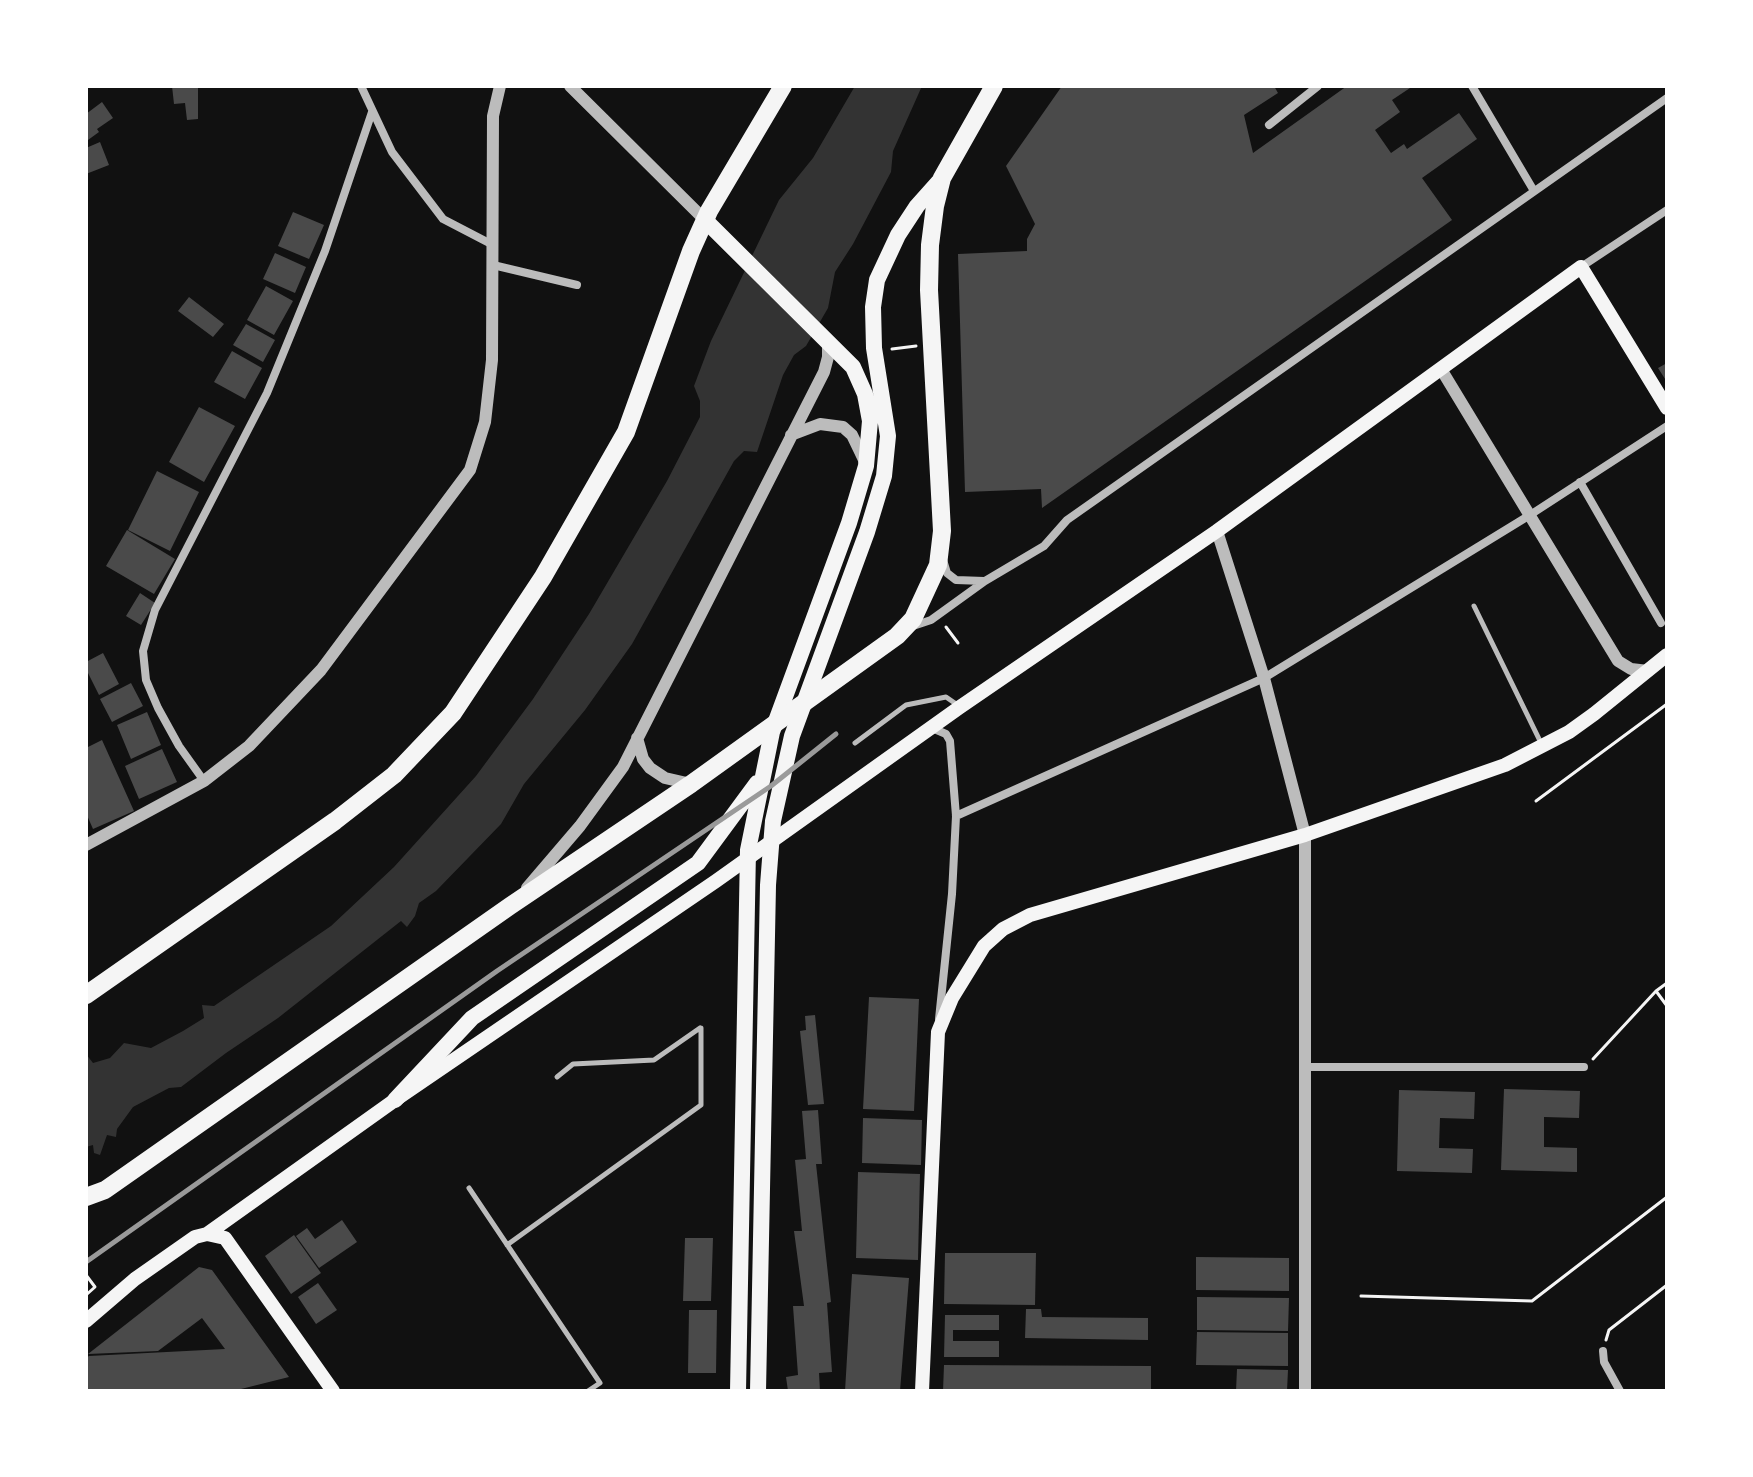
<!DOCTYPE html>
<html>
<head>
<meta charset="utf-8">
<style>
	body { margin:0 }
	#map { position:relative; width:1753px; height:1477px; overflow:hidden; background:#111; font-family:Raleway,sans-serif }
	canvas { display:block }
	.frame { position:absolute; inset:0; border:88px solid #fff; pointer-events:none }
</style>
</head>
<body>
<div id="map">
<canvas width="1753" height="1477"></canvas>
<div class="frame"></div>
</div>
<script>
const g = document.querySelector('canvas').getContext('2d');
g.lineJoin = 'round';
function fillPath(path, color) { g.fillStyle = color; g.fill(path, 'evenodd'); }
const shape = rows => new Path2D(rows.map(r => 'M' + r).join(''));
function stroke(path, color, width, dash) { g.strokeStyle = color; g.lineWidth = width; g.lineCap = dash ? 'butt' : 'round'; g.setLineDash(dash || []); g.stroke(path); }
const water = shape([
	[855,86,922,86,893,151,891,172,853,244,835,272,828,308,806,346,794,355,783,375,757,452,744,451,734,461,632,644,585,710,524,784,501,824,436,891,419,903,415,916,407,927,401,921,278,1018,226,1053,181,1087,169,1088,133,1107,117,1129,116,1137,107,1135,100,1155,94,1153,93,1145,86,1147,86,1054,93,1063,110,1058,124,1043,151,1048,183,1031,204,1018,202,1005,214,1006,331,926,394,867,476,776,533,699,589,614,667,481,700,417,700,401,694,386,711,341,779,200,813,158]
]);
const building = shape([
	[172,86,198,86,198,119,187,120,185,103,174,104],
	[1062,86,1274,86,1278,93,1244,115,1253,153,1347,86,1413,86,1392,100,1400,112,1375,130,1391,153,1404,144,1407,149,1459,113,1477,139,1422,178,1452,220,1042,508,1041,489,965,492,958,254,1027,251,1027,239,1035,224,1006,166],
	[102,102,113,118,97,129,99,132,88,140,86,114],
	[100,142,109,165,86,174,86,148],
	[293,212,324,225,309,259,278,246],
	[275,253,306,267,295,293,263,279],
	[266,286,293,301,274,335,247,320],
	[189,297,224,324,213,337,178,311],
	[246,324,275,340,263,362,233,345],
	[232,351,262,368,245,399,214,382],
	[1667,363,1667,382,1658,368],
	[199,407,235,426,204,482,169,462],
	[157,471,199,492,170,551,128,530],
	[127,530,175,559,154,594,106,566],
	[140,593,155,603,141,625,126,616],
	[103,653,119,684,99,695,86,669,86,662],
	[131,683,143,706,112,722,100,699],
	[147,712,161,745,131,759,117,725],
	[102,740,134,811,93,829,86,813,86,748],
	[162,749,177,782,139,799,125,766],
	[869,997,919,999,914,1111,863,1109],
	[815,1015,824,1104,808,1105,800,1031,806,1030,805,1016],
	[1504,1089,1580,1091,1579,1118,1544,1117,1544,1147,1577,1148,1577,1172,1501,1170],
	[1399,1090,1475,1092,1474,1119,1440,1118,1439,1148,1473,1149,1472,1173,1397,1171],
	[818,1110,822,1164,816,1164,831,1302,827,1303,832,1372,819,1373,820,1391,788,1391,786,1377,798,1375,793,1306,804,1306,794,1231,802,1231,795,1160,806,1159,802,1111],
	[863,1118,922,1120,921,1165,862,1163],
	[858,1172,920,1174,918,1260,856,1258],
	[342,1220,357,1242,319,1268,296,1236,307,1228,315,1239],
	[294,1235,321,1273,291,1294,265,1256],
	[685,1238,713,1238,711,1301,683,1301],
	[945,1253,1036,1253,1035,1305,944,1304],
	[1196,1257,1289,1258,1289,1291,1196,1290],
	[199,1267,212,1270,289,1377,241,1389,241,1391,86,1391,86,1358,89,1356,225,1349,202,1318,158,1351,88,1354],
	[852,1274,909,1278,900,1391,845,1391],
	[318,1283,337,1310,316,1324,298,1297],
	[1197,1297,1289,1298,1288,1331,1197,1330],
	[1026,1309,1041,1309,1042,1317,1148,1318,1148,1340,1025,1338],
	[689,1310,717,1310,716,1373,688,1373],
	[945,1315,999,1315,999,1330,953,1330,953,1341,999,1341,999,1357,944,1357],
	[1197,1332,1288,1333,1288,1366,1196,1365],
	[944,1365,1151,1366,1151,1391,943,1391],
	[1237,1369,1288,1370,1287,1391,1236,1391]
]);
const path = shape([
	[892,349,916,346],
	[946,627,958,643],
	[1536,801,1667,704],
	[1656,991,1667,1006],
	[1593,1059,1656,991,1667,983],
	[86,1275,95,1287,86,1295],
	[1361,1296,1532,1301,1667,1197],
	[1606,1340,1609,1330,1667,1285]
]);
const service = shape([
	[1474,606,1542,745],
	[855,743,906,705,946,697,959,706],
	[557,1077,573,1064,654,1060,700,1028],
	[469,1188,600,1383,588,1391],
	[507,1245,701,1105,701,1028]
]);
const minor = shape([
	[361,86,392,152,443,219,493,245],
	[1472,86,1534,191],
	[1269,125,1318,86],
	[493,265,577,285],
	[1581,267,1667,210],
	[1580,482,1661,623],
	[943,560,947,573,956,580,984,581],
	[913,626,931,620,985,581,1044,546,1067,520,1667,98],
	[932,728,946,734,950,741,956,816,952,894,939,1019],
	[204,781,179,746,158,708,146,680,143,651,155,610,267,393,325,251,372,112],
	[956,816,1264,678,1530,515,1667,426],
	[1305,1067,1584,1067],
	[1603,1351,1604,1362,1620,1391]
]);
const tertiary = shape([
	[570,86,705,220],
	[1441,369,1618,661,1631,669,1648,671],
	[791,435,820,424,843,427,852,435,865,462],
	[1217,531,1264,678,1305,835,1305,1391],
	[637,738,643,759,650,768,665,778,691,784],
	[86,845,204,781,249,746,321,670,470,470,485,422,492,360,493,116,500,86],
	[527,888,580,826,623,767,824,372,828,357,828,342]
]);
const secondary = shape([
	[207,1234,225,1238,333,1391],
	[86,1321,135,1279,195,1237,207,1234,395,1100,716,881,960,707,1217,531,1581,267,1667,408],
	[922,1391,938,1032,952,998,984,946,1003,929,1030,915,1305,835,1505,765,1569,732,1594,714,1667,655]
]);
const primary = shape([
	[705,220,853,367,865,394,870,421,866,466,849,523,772,732,748,850,738,1391],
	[395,1100,472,1018,698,863,757,783],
	[758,1391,768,885,773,821,792,736,867,532,884,476,888,436,874,348,873,307,877,280,898,235,917,206,942,178]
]);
const trunk = shape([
	[86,995,335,821,394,775,453,713,543,577,626,432,691,251,709,211,783,86],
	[86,1197,105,1190,510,906,691,784,897,636,913,619,938,565,942,531,929,290,930,245,935,206,942,178,994,86]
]);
const rail = shape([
	[86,1262,497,971,771,786,836,734]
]);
fillPath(water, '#333');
fillPath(building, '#4a4a4a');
stroke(path, '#f5f5f5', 3);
stroke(service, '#bcbcbc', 5);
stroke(minor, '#bcbcbc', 8);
stroke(tertiary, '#bcbcbc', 12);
stroke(secondary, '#f5f5f5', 14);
stroke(primary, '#f5f5f5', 16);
stroke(trunk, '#f5f5f5', 18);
stroke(rail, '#9a9a9a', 5);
</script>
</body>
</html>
